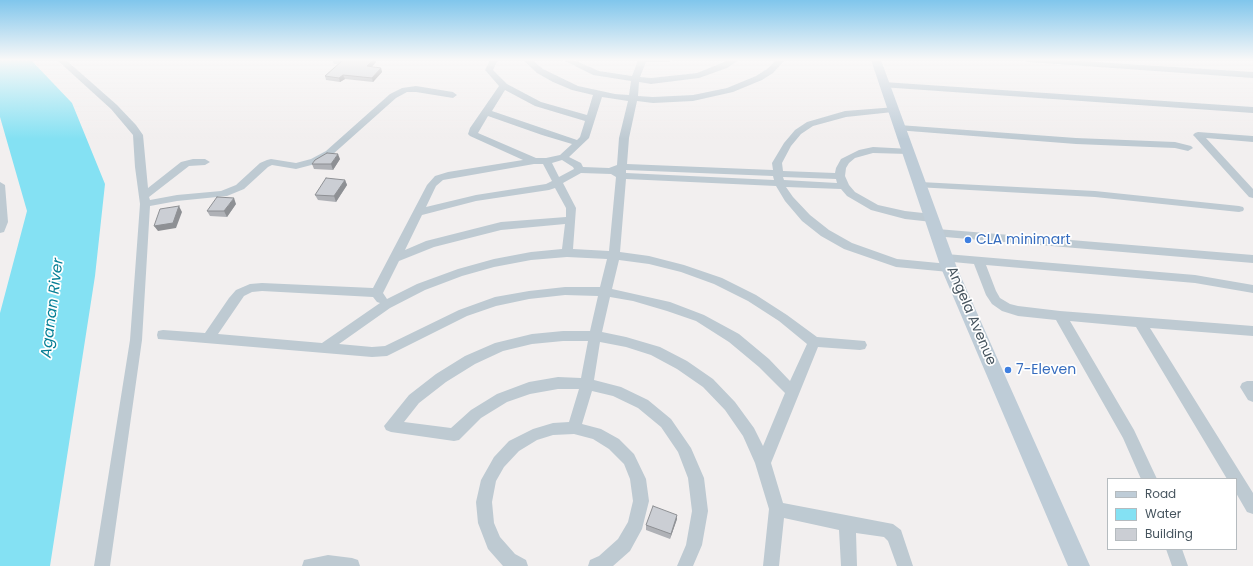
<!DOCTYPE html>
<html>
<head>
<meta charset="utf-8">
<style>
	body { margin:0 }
	#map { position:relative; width:1253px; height:566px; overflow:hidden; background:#f2efef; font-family:Poppins,sans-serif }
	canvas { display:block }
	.legend { position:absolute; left:1107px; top:478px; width:130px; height:72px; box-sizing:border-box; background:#fff; border:1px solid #b5bbbf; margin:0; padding:5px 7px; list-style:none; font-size:12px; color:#46545e }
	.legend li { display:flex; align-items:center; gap:8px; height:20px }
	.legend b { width:20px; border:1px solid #b5bbbf }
</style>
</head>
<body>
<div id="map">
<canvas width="1253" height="566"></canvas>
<ul class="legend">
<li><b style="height:5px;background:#beccd7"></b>Road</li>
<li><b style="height:11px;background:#84e1f3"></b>Water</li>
<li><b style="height:11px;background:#cbced4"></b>Building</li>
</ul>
</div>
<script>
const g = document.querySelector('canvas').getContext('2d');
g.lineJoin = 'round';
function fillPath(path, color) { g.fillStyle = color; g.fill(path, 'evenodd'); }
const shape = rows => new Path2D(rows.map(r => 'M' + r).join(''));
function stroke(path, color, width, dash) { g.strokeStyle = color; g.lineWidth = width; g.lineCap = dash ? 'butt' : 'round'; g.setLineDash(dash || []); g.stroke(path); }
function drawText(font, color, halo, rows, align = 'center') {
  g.font = font + ' Poppins,sans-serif'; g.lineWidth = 3.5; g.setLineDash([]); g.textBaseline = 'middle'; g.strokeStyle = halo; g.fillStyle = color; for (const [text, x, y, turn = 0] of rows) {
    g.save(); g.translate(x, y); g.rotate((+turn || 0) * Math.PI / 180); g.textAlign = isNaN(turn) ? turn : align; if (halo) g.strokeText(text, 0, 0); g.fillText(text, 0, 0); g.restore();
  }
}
const water = shape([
	[0,60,31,60,72,103,105,184,95,276,50,566,0,566,0,313,27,211,0,117]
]);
const street = shape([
	[57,60,66,60,117,105,136,125,143,135,148,188,181,162,193,159,205,159,210,162,205,165,189,166,149,197,150,200,177,195,221,191,236,185,260,163,267,160,271,159,296,163,311,159,326,151,390,94,402,88,416,86,453,92,457,95,453,98,416,92,407,92,396,98,332,155,319,163,296,169,272,165,268,167,244,189,227,196,177,201,150,206,142,340,110,566,94,566,130,340,140,204,135,167,133,135,111,109,57,60],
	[334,60,344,60,337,64,334,64,333,62,334,60],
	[490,60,498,60,493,70,507,84,541,102,587,115,593,95,572,90,553,82,537,73,523,60,532,60,543,69,578,86,615,94,629,95,631,81,593,75,563,60,574,60,599,71,632,76,638,60,672,60,668,62,646,62,640,77,651,78,697,73,729,60,739,60,727,68,699,78,651,84,639,82,638,96,653,97,693,95,727,88,756,76,767,69,776,60,785,60,773,73,762,80,733,92,693,101,653,103,637,101,629,138,627,164,773,170,772,163,784,143,795,130,807,122,845,111,896,107,898,109,893,112,846,117,813,126,801,134,791,146,782,163,783,171,835,173,836,168,841,159,859,150,873,147,911,149,913,151,908,154,873,153,855,158,849,163,846,168,845,176,849,185,855,192,878,205,905,211,932,214,936,215,937,218,936,221,932,222,905,219,871,210,847,196,841,189,786,187,793,197,810,215,829,230,852,243,897,259,949,264,953,265,955,268,953,271,949,272,896,267,844,249,821,236,802,221,785,201,776,186,626,179,620,252,649,256,684,265,722,278,756,295,787,315,817,337,865,341,867,345,865,349,860,350,818,347,771,463,783,503,893,524,901,530,913,566,897,566,888,541,884,537,856,533,857,566,841,566,839,530,784,518,779,566,763,566,769,509,755,463,743,436,725,410,703,387,677,369,651,355,626,347,600,342,594,380,621,387,648,400,671,419,691,448,704,478,708,511,702,545,693,566,677,566,686,545,692,511,688,478,678,452,661,427,638,408,613,396,592,391,582,424,601,429,619,439,634,454,646,479,649,501,642,529,630,551,613,566,588,566,590,560,599,556,618,539,628,522,633,501,630,479,624,464,609,449,593,439,574,434,553,435,537,440,519,451,504,467,496,481,492,502,494,523,500,537,515,554,526,560,528,566,503,566,488,549,478,523,476,502,481,480,494,457,509,441,533,429,553,423,569,422,579,389,558,389,530,394,507,402,481,418,459,440,454,441,391,432,386,430,384,426,409,395,436,374,465,356,495,343,532,334,563,331,590,331,598,296,565,295,529,299,496,306,467,316,387,356,372,357,158,339,157,335,158,331,163,330,205,333,229,298,236,290,250,284,262,283,373,288,427,185,435,176,448,172,523,160,470,136,468,134,470,128,499,86,485,70,490,60],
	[505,90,535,106,585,121,580,137,577,140,492,111,505,90],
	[602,97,628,101,619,138,617,165,609,168,583,167,581,163,569,157,589,138,602,97],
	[488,116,542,135,572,144,560,155,546,158,536,158,478,133,488,116],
	[562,160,573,167,574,169,559,177,552,163,562,160],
	[534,164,543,164,552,181,546,184,476,195,426,207,436,186,443,180,534,164],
	[626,170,773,176,774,180,626,173,626,170],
	[581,173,611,174,616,177,609,251,573,249,576,208,563,183,581,173],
	[783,177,836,179,837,183,784,180,783,177],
	[555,188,566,208,566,217,501,222,426,241,405,250,422,215,476,201,549,190,555,188],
	[565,224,562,249,531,252,494,259,458,269,417,284,387,299,383,293,399,261,434,247,501,230,565,224],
	[567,257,607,259,600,287,565,287,529,291,495,297,459,310,385,346,372,347,339,344,390,308,425,290,462,276,494,267,531,260,567,257],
	[619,260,649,264,681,272,714,284,748,301,779,321,807,344,790,381,769,359,739,334,704,315,670,302,612,289,619,260],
	[262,291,373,297,377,302,380,303,322,343,218,334,244,296,252,292,262,291],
	[610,297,633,301,667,311,696,321,729,342,759,367,785,393,763,446,754,428,735,402,713,379,687,361,660,347,626,337,602,332,610,297],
	[563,341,588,341,581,378,558,377,529,382,497,394,471,410,451,428,404,422,419,403,446,382,475,364,503,351,532,344,563,341],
	[1024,60,1065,60,1253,72,1253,78,1028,62,1024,60],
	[884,82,1253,107,1253,113,881,87,880,85,881,83,884,82],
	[899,125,1076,138,1175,142,1191,146,1193,148,1188,151,1175,148,1076,144,896,130,894,128,899,125],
	[1198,132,1253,136,1253,142,1206,138,1253,189,1253,198,1249,197,1195,137,1193,135,1195,133,1198,132],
	[0,182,5,185,8,222,4,232,0,233,0,182],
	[920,182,1095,191,1239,206,1243,207,1244,209,1243,211,1239,212,1095,197,916,187,915,185,920,182],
	[937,229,1253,255,1253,263,933,236,931,233,933,230,937,229],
	[946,254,1195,275,1253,285,1253,293,1195,283,986,265,996,291,1000,298,1010,304,1018,306,1060,311,1253,326,1253,336,1150,328,1253,493,1253,514,1247,512,1236,493,1236,479,1227,479,1136,327,1070,321,1134,430,1157,479,1141,479,1123,438,1056,320,1018,316,1002,311,992,304,986,295,974,264,942,261,940,258,942,255,946,254],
	[1247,381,1253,381,1253,402,1248,400,1240,387,1242,383,1247,381],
	[1166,549,1182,549,1188,566,1172,566,1166,549],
	[328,555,352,558,358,560,360,566,302,566,304,560,328,555]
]);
const secondary = shape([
	[871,60,881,60,957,268,1090,566,1068,566,941,268,871,60]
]);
const wall = shape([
	[343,60,375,60,376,62,372,67,381,68,382,72,373,82,345,79,340,82,326,80,325,76],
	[340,159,333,170,314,169,312,164],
	[345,180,347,185,336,202,318,200,315,195],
	[236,204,227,217,210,216,207,211],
	[677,519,670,539,646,530,646,525]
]);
const shadedWall = shape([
	[373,60,375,60,376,62,369,70,367,66],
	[381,68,382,72,373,82,372,78],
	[343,75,345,79,340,82,339,78],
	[338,154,340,159,333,170,331,164],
	[345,180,347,185,336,202,334,196],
	[234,198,236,204,227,217,224,211],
	[179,206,182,212,176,228,158,231,154,226],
	[677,515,677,519,670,539,671,534]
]);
const building = shape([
	[343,60,373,60,367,66,381,68,372,78,343,75,339,78,325,76,343,60],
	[327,153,338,154,331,164,312,164,315,160,327,153],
	[326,178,345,180,334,196,315,195,326,178],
	[217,197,234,198,224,211,207,211,217,197],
	[179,206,173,223,154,226,160,209,179,206],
	[653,506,677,515,671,534,646,525,653,506]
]);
const markers = [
	[968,240,4,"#3f7fe0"],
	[1008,370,4,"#3f7fe0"]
];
const shopNames = [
	["CLA minimart",976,240],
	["7-Eleven",1016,370]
];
const streetNames = [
	["Angela Avenue",971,316,67]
];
const waterNames = [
	["Aganan River",53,308,-83]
];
fillPath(water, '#84e1f3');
fillPath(street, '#becad2');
fillPath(secondary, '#beccd7');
fillPath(wall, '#afb1b6');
fillPath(shadedWall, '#8e9094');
fillPath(building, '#cbced4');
stroke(building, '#8e9094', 1);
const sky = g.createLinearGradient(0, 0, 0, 139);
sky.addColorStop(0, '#80c6ec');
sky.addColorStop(0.43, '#f9f8f8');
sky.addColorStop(1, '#f9f8f800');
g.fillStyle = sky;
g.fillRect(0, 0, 1253, 139);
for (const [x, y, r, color] of markers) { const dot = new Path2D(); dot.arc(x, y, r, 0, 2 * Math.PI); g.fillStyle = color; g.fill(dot); stroke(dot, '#fff', 1.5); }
drawText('14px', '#366cbe', '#fff', shopNames, 'left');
drawText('14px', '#46545e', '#fff', streetNames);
drawText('italic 15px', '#057e94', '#fff', waterNames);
</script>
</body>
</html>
